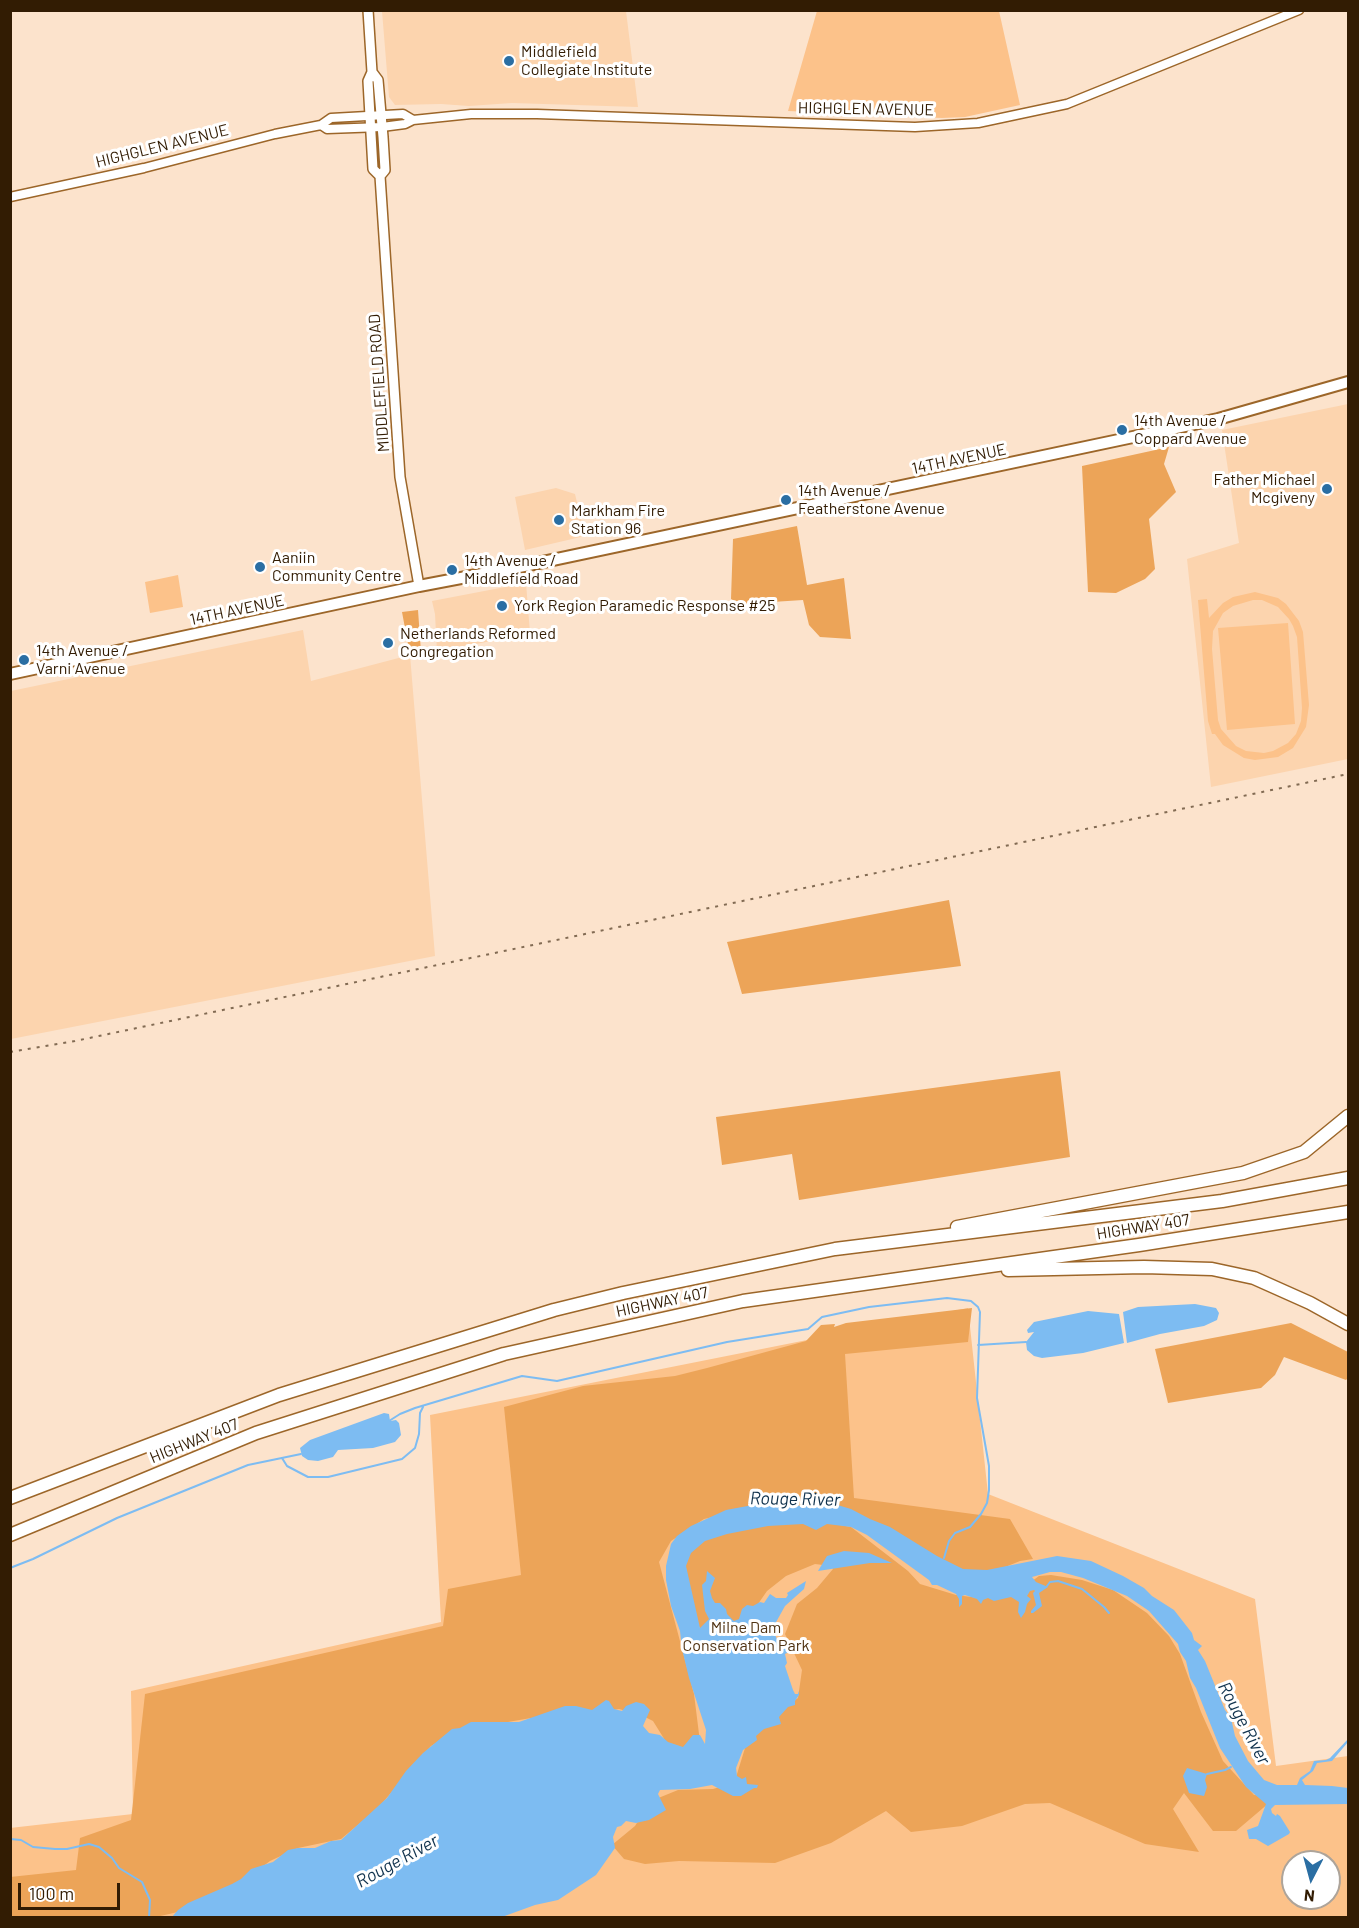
<!DOCTYPE html>
<html>
<head>
<meta charset="utf-8">
<style>
	body { margin:0 }
	#map { position:relative; width:1359px; height:1928px; overflow:hidden; background:#fce3cc; font-family:Barlow,sans-serif }
	canvas { display:block }
	.frame { position:absolute; inset:0; border:12px solid #321c03; pointer-events:none }
	.north { position:absolute; left:1281px; top:1850px; width:60px; height:60px; box-sizing:border-box; background:#fff; border:2px solid #ada49a; border-radius:50%; rotate:186deg; font-size:16px; font-weight:700; line-height:24px; text-align:center; color:#321c03 }
	.north::after { content:''; display:block; margin:auto; width:21px; height:27px; background:#2a6ea3; clip-path:polygon(50% 0,100% 100%,50% 72%,0 100%) }
	.scale { position:absolute; left:18px; top:1883px; width:102px; height:27px; box-sizing:border-box; border:3px solid #321c03; border-top:0; padding-left:8px; font-size:18px; line-height:21px; white-space:nowrap; color:#321c03; -webkit-text-stroke:4px #fff; paint-order:stroke }
</style>
</head>
<body>
<div id="map">
<canvas width="1359" height="1928"></canvas>
<div class="frame"></div>
<div class="north">N</div>
<div class="scale">100 m</div>
</div>
<script>
const g = document.querySelector('canvas').getContext('2d');
g.lineJoin = 'round';
function fillPath(path, color) { g.fillStyle = color; g.fill(path, 'evenodd'); }
const shape = rows => new Path2D(rows.map(r => 'M' + r).join(''));
function stroke(path, color, width, dash) { g.strokeStyle = color; g.lineWidth = width; g.lineCap = dash ? 'butt' : 'round'; g.setLineDash(dash || []); g.stroke(path); }
function drawText(font, color, halo, rows, align = 'center') {
  g.font = font + ' Barlow,sans-serif'; g.lineWidth = 6; g.setLineDash([]); g.textBaseline = 'middle'; g.strokeStyle = halo; g.fillStyle = color; for (const [text, x, y, turn = 0] of rows) {
    g.save(); g.translate(x, y); g.rotate((+turn || 0) * Math.PI / 180); g.textAlign = isNaN(turn) ? turn : align; if (halo) g.strokeText(text, 0, 0); g.fillText(text, 0, 0); g.restore();
  }
}
const built = shape([
	[382,11,626,11,638,107,512,103,469,106,441,104,395,105,389,97],
	[1348,404,1348,759,1211,787,1187,559,1239,543,1222,430],
	[556,488,575,494,585,536,525,550,515,497],
	[526,583,530,633,437,652,435,614,432,601],
	[303,630,311,681,410,655,435,956,11,1039,11,691]
]);
const green = shape([
	[817,11,999,11,1020,105,965,117,942,118,788,111],
	[178,575,183,607,150,613,145,582],
	[1255,592,1278,598,1286,604,1299,621,1303,632,1309,705,1306,727,1293,748,1278,757,1255,760,1244,758,1223,745,1215,734,1212,734,1208,721,1198,600,1207,599,1209,618,1223,603,1233,597],
	[1253,600,1262,600,1278,607,1289,619,1293,626,1297,637,1302,708,1301,721,1296,734,1288,743,1273,751,1264,753,1246,751,1236,746,1221,729,1218,720,1212,649,1213,631,1223,613,1233,606],
	[1288,623,1295,724,1227,730,1218,628],
	[968,1308,988,1494,1255,1599,1276,1766,1348,1756,1348,1917,11,1917,10,1828,133,1814,131,1691,441,1622,430,1415],
	[1293,1862,1329,1862,1329,1898,1293,1898]
]);
const forest = shape([
	[1169,447,1164,464,1176,492,1149,519,1155,569,1145,579,1116,593,1088,592,1082,466],
	[797,526,807,585,844,578,851,639,820,637,809,625,803,600,741,604,731,599,733,539],
	[418,610,421,652,410,655,402,612],
	[949,900,961,966,742,994,727,942],
	[1060,1071,1070,1157,799,1200,792,1154,722,1165,716,1117],
	[972,1308,968,1342,845,1354,854,1498,1010,1519,1033,1559,1020,1561,978,1578,960,1576,884,1526,726,1514,704,1519,671,1541,659,1562,694,1694,700,1742,673,1753,653,1721,641,1715,619,1709,569,1716,531,1718,456,1731,431,1746,378,1808,341,1839,298,1848,270,1861,227,1893,191,1909,156,1917,11,1917,10,1877,76,1870,80,1838,131,1820,145,1694,443,1626,448,1589,521,1575,504,1407,583,1386,675,1376,707,1368,806,1341,821,1325,835,1324,834,1327,846,1323],
	[1291,1323,1348,1352,1348,1378,1346,1380,1284,1357,1275,1375,1261,1388,1168,1403,1155,1349],
	[785,1515,851,1527,908,1571,920,1584,956,1595,979,1598,1020,1590,1039,1576,1051,1575,1082,1580,1113,1590,1147,1613,1169,1636,1180,1654,1201,1712,1223,1761,1254,1795,1276,1797,1236,1831,1213,1831,1184,1793,1173,1809,1199,1852,1145,1844,1050,1803,1025,1804,962,1826,911,1832,886,1811,831,1843,775,1863,679,1861,645,1864,624,1859,612,1845,635,1826,651,1801,678,1790,713,1789,737,1782,737,1774,745,1748,766,1722,798,1698,802,1670,785,1634,797,1604,817,1588,833,1569,831,1566,815,1564,786,1576,767,1591,751,1614,709,1641,698,1625,688,1595,683,1556,701,1538]
]);
const water = shape([
	[1195,1304,1216,1308,1219,1313,1217,1320,1204,1326,1160,1334,1127,1343,1123,1312,1138,1307],
	[1088,1311,1119,1314,1124,1343,1083,1353,1042,1358,1034,1356,1027,1350,1026,1342,1034,1332,1028,1333,1027,1330,1034,1322],
	[384,1413,389,1414,390,1421,396,1420,399,1423,401,1435,395,1442,373,1448,338,1450,333,1457,318,1461,308,1460,302,1456,300,1448,310,1440],
	[809,1504,834,1504,851,1509,870,1519,890,1527,937,1556,963,1569,987,1570,1057,1556,1091,1561,1123,1576,1144,1588,1152,1596,1174,1610,1192,1633,1194,1640,1202,1646,1198,1650,1205,1661,1225,1710,1231,1718,1235,1736,1248,1761,1264,1780,1277,1785,1297,1785,1300,1778,1310,1771,1314,1761,1326,1760,1330,1758,1348,1739,1348,1742,1332,1761,1317,1763,1313,1771,1302,1780,1305,1785,1332,1786,1348,1788,1348,1804,1275,1805,1271,1809,1272,1813,1276,1816,1277,1814,1280,1816,1290,1832,1289,1834,1268,1846,1256,1839,1249,1839,1247,1830,1258,1826,1266,1804,1246,1787,1220,1748,1196,1688,1190,1678,1186,1661,1180,1652,1178,1644,1149,1611,1127,1596,1083,1578,1061,1572,1050,1572,1032,1577,1036,1582,1048,1587,1039,1593,1042,1606,1033,1613,1031,1613,1031,1611,1036,1605,1033,1593,1035,1591,1034,1590,1030,1591,1027,1596,1031,1599,1027,1604,1025,1612,1021,1618,1018,1612,1019,1602,1011,1597,994,1601,988,1598,983,1600,981,1604,977,1599,965,1595,962,1596,962,1604,959,1607,959,1599,956,1594,937,1585,932,1585,929,1580,867,1535,851,1527,827,1524,816,1530,803,1524,768,1526,727,1534,705,1541,691,1553,686,1566,700,1628,709,1619,705,1611,702,1585,706,1581,707,1571,715,1578,710,1591,712,1598,715,1603,720,1603,726,1609,727,1614,734,1621,739,1619,742,1609,747,1605,753,1606,760,1602,764,1603,770,1594,776,1598,786,1598,788,1595,787,1593,806,1581,804,1589,785,1606,775,1624,775,1635,780,1645,789,1648,789,1652,785,1654,787,1663,785,1666,793,1690,795,1694,798,1694,799,1691,799,1695,795,1701,795,1705,788,1707,779,1717,781,1724,764,1729,756,1736,757,1740,743,1750,736,1768,737,1776,742,1779,746,1777,747,1784,758,1785,757,1788,754,1788,741,1796,733,1796,712,1785,690,1789,660,1790,658,1794,666,1810,649,1820,636,1823,626,1821,621,1826,617,1827,613,1837,615,1848,596,1875,558,1900,535,1905,502,1917,172,1917,178,1910,188,1903,232,1884,241,1879,251,1869,273,1862,288,1850,298,1848,315,1848,331,1841,341,1840,387,1798,406,1771,423,1753,452,1729,460,1728,471,1722,519,1722,565,1706,576,1706,592,1710,606,1700,609,1701,614,1709,622,1711,626,1706,636,1702,644,1704,650,1710,643,1726,649,1733,660,1735,668,1742,683,1747,693,1735,700,1735,705,1744,706,1730,689,1678,682,1649,680,1631,671,1606,666,1580,666,1566,671,1544,677,1536,691,1526,726,1510,753,1505,791,1507],
	[844,1551,869,1553,892,1563,870,1563,818,1571,827,1556],
	[1187,1768,1207,1774,1205,1780,1207,1787,1204,1796,1189,1793,1183,1776]
]);
const stream = shape([
	[978,1345,1026,1342],
	[389,1421,400,1414,415,1408,522,1376,557,1381,727,1342,808,1329,822,1317,869,1307,947,1298,971,1301,978,1307,980,1312,977,1398,989,1466,989,1490,987,1503,981,1514,970,1527,955,1533,949,1541,944,1558],
	[282,1458,287,1466,308,1477,328,1477,402,1459,415,1448,419,1434,420,1413,423,1407],
	[10,1568,33,1559,117,1518,248,1465,301,1454],
	[1047,1586,1050,1582,1058,1581,1082,1589,1104,1607,1109,1613],
	[1207,1774,1225,1770,1231,1767],
	[10,1839,21,1840,33,1847,55,1849,67,1849,89,1844,99,1847,112,1858,119,1868,142,1882,150,1900,149,1918]
]);
const tertiary = shape([
	[321,125,327,129,382,127,405,124,413,120,471,114,537,114,915,127,978,123,1067,104,1299,10],
	[10,197,144,168,275,134,321,125,331,118,403,114,413,120]
]);
const secondary = shape([
	[368,10,372,72,368,81,373,169,380,176],
	[372,72,378,80,383,137,385,170,380,176,400,477,419,586]
]);
const primary = shape([
	[10,674,419,586,524,566,1218,419,1348,382]
]);
const motorway = shape([
	[957,1227,1243,1173,1304,1152,1348,1116],
	[1008,1270,1144,1267,1212,1269,1254,1278,1310,1303,1348,1324],
	[10,1498,279,1395,554,1310,623,1293,835,1249,1222,1201,1348,1178],
	[10,1535,256,1433,504,1354,743,1301,1139,1245,1348,1212]
]);
const rail = shape([
	[10,1052,75,1041,1348,774]
]);
const markers = [
	[509,61,6,"#2a6ea3"],
	[1122,430,6,"#2a6ea3"],
	[1327,489,6,"#2a6ea3"],
	[786,500,6,"#2a6ea3"],
	[559,520,6,"#2a6ea3"],
	[260,567,6,"#2a6ea3"],
	[452,570,6,"#2a6ea3"],
	[502,606,6,"#2a6ea3"],
	[388,643,6,"#2a6ea3"],
	[24,660,6,"#2a6ea3"]
];
const poiNames = [
	["Middlefield",521,52],
	["Collegiate Institute",521,70],
	["14th Avenue /",1134,421],
	["Coppard Avenue",1134,439],
	["Father Michael",1315,480,"right"],
	["Mcgiveny",1315,498,"right"],
	["14th Avenue /",798,491],
	["Featherstone Avenue",798,509],
	["Markham Fire",571,511],
	["Station 96",571,529],
	["Aaniin",272,558],
	["Community Centre",272,576],
	["14th Avenue /",464,561],
	["Middlefield Road",464,579],
	["York Region Paramedic Response #25",514,606],
	["Netherlands Reformed",400,634],
	["Congregation",400,652],
	["14th Avenue /",36,651],
	["Varni Avenue",36,669]
];
const streetNames = [
	["HIGHGLEN AVENUE",866,109,1],
	["HIGHGLEN AVENUE",162,146,-14],
	["MIDDLEFIELD ROAD",379,383,-94],
	["14TH AVENUE",959,459,-12],
	["14TH AVENUE",237,610,-12],
	["HIGHWAY 407",1143,1227,-9],
	["HIGHWAY 407",662,1302,-12],
	["HIGHWAY 407",194,1441,-22]
];
const parkNames = [
	["Milne Dam",746,1628],
	["Conservation Park",746,1646]
];
const waterNames = [
	["Rouge River",795,1499,1],
	["Rouge River",1244,1723,62],
	["Rouge River",397,1861,-29]
];
fillPath(built, '#fcd4ae');
fillPath(green, '#fcc28a');
fillPath(forest, '#eca458');
fillPath(water, '#7dbcf2');
stroke(stream, '#7dbcf2', 2);
stroke(tertiary, '#9c6629', 11);
stroke(secondary, '#9c6629', 12);
stroke(primary, '#9c6629', 14);
stroke(motorway, '#9c6629', 15);
stroke(tertiary, '#fff', 8);
stroke(secondary, '#fff', 9);
stroke(primary, '#fff', 10);
stroke(motorway, '#fff', 12);
stroke(rail, '#826b53', 2, [3, 6]);
for (const [x, y, r, color] of markers) { const dot = new Path2D(); dot.arc(x, y, r, 0, 2 * Math.PI); g.fillStyle = color; g.fill(dot); stroke(dot, '#fff', 2); }
drawText('16px', '#321c03', '#fff', poiNames, 'left');
drawText('16px', '#321c03', '#fff', streetNames);
drawText('16px', '#503313', '#fff', parkNames);
drawText('italic 18px', '#10324d', '#fff', waterNames);
</script>
</body>
</html>
